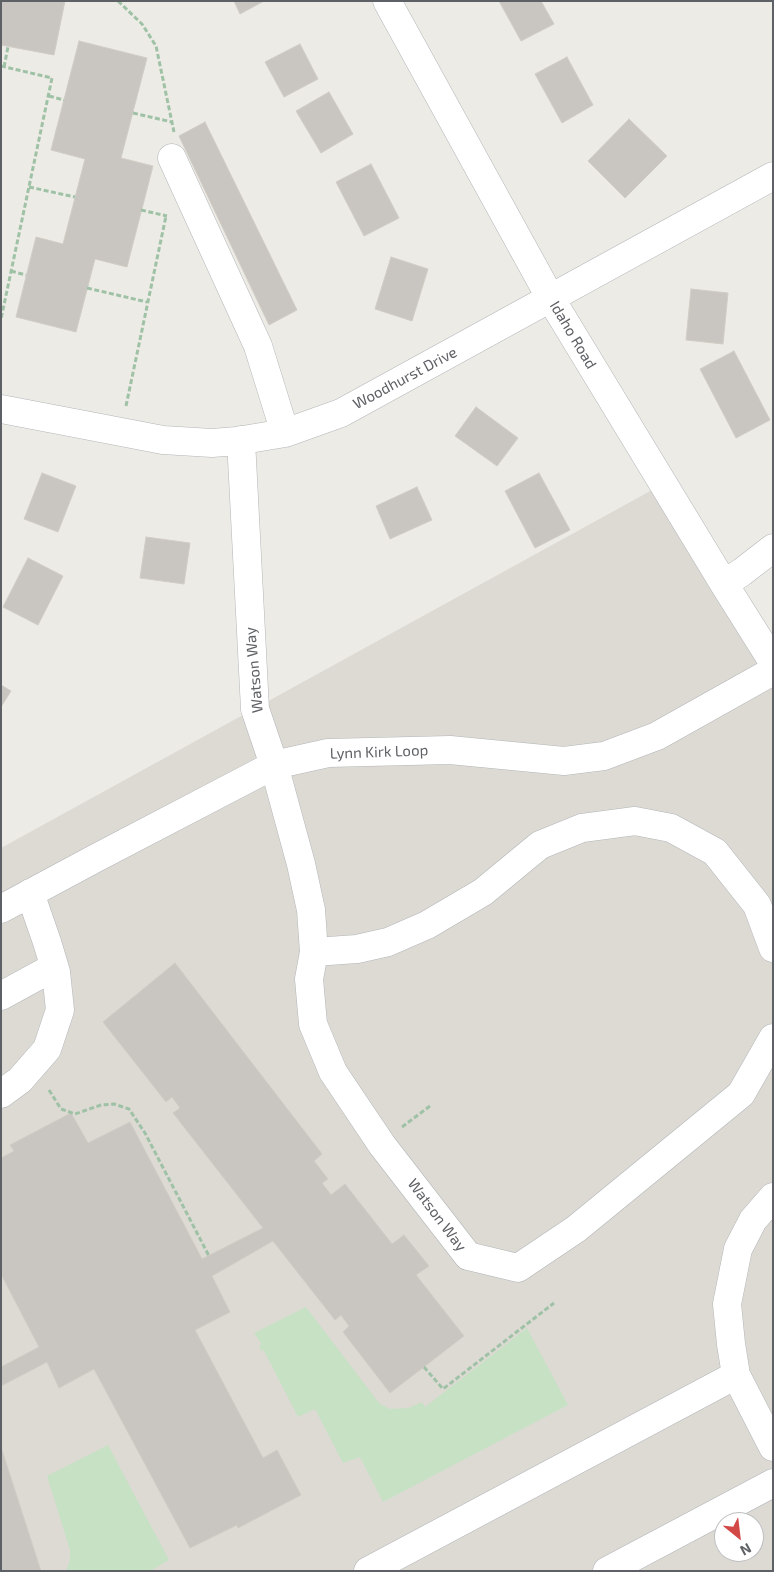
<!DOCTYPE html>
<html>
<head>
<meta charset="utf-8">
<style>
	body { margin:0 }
	#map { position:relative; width:774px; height:1572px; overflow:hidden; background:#edebe5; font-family:"Exo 2",sans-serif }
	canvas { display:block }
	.frame { position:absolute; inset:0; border:2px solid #5d6064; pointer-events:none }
	.north { position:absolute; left:714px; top:1512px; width:50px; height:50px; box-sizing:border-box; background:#fff; border:1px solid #bebfc1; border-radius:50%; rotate:151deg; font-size:14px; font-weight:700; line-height:20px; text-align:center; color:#5d6064 }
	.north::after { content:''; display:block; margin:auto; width:18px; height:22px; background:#d24846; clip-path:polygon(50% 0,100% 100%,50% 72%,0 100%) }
</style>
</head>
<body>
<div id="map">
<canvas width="774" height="1572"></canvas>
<div class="frame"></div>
<div class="north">N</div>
</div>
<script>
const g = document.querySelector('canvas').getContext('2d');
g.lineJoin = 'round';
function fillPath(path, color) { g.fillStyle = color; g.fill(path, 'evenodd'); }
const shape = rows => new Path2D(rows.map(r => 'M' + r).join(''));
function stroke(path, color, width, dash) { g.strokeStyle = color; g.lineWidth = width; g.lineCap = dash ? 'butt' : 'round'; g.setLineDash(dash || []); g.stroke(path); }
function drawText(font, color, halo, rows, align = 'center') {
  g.font = font + ' "Exo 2",sans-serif'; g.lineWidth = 4.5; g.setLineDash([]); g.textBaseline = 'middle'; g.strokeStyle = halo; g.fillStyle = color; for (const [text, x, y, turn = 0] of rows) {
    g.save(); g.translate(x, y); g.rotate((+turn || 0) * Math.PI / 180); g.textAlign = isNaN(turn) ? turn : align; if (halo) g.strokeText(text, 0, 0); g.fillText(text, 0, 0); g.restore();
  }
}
const education = shape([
	[663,484,773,662,773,1571,1,1571,1,848],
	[724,1522,754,1522,754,1552,724,1552]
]);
const green = shape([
	[306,1307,379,1403,390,1409,408,1408,422,1402,425,1407,527,1328,568,1405,383,1502,360,1457,343,1463,315,1409,298,1417,264,1351,259,1349,261,1343,254,1333],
	[108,1445,169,1560,150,1571,66,1571,70,1560,70,1550,47,1476]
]);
const building = shape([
	[1,1,65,1,54,55,1,45,1,1],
	[234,1,264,1,240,14,234,1],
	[499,1,541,1,554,24,521,41,499,1],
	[79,41,147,58,121,158,153,166,127,267,95,259,76,332,16,317,36,237,63,244,85,159,51,150,79,41],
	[300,44,318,79,284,97,265,62,300,44],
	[567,57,593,105,562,123,535,74,567,57],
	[329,92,353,134,321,153,296,111,329,92],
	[629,119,667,156,625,198,588,161,629,119],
	[205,122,297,310,269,325,179,136,205,122],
	[371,164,399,218,364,236,336,182,371,164],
	[391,257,428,269,412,321,375,309,391,257],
	[691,289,728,293,723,344,686,340,691,289],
	[734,351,770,420,736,438,700,369,734,351],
	[476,407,518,438,497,466,455,436,476,407],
	[42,473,76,486,58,532,24,519,42,473],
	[539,473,570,530,535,548,505,491,539,473],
	[417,487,432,520,390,539,376,506,417,487],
	[146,537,190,543,184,584,140,578,146,537],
	[28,558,63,576,38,625,3,607,28,558],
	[1,685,11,691,1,707,1,685],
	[175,963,322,1154,314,1161,328,1179,322,1183,331,1195,345,1184,392,1244,404,1235,429,1266,416,1275,464,1336,390,1393,343,1332,349,1326,341,1315,335,1320,273,1241,212,1276,230,1312,195,1330,263,1458,277,1450,301,1495,238,1528,237,1525,190,1548,94,1369,59,1388,47,1362,1,1386,1,1367,39,1347,1,1274,1,1158,14,1151,10,1145,71,1113,88,1143,130,1122,202,1259,263,1228,173,1113,180,1108,172,1097,166,1102,103,1022,175,963],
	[1,1447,41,1571,1,1571,1,1447]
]);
const path = shape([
	[118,1,142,24,156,46,174,132],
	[1,66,52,78,1,319],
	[4,67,8,47],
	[49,96,64,100],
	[133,113,172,122],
	[29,187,75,197],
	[141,210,167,216],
	[11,271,26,275],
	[87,288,147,302],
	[126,406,166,216],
	[49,1090,61,1109,75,1114,101,1105,114,1104,129,1109,145,1133,209,1256],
	[402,1127,430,1106],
	[424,1367,443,1389,554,1303]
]);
const minor = shape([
	[387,1,551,299,724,584,773,662],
	[172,158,258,346,285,433],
	[1,409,163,440,212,443,237,441,285,433,341,413,773,176],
	[241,440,255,709,274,765,301,864,311,910,314,952,309,979,313,1024,333,1072,382,1145,468,1256,518,1268,576,1229,741,1094,773,1038],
	[724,584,742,572,773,548],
	[1,909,96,858,274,765,328,753,450,750,564,761,604,756,657,736,773,671],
	[314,952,357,949,388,942,427,925,483,892,540,845,582,828,635,821,671,828,715,852,757,905,773,948],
	[1,996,54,967],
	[1,1094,20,1080,47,1049,60,1010,56,972,47,942,30,893],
	[773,1197,753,1220,738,1249,727,1304,731,1344,736,1375,773,1447],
	[368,1571,736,1375],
	[607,1571,773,1483]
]);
const streetNames = [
	["Idaho Road",573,335,59],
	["Woodhurst Drive",405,378,-28],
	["Watson Way",254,670,-95],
	["Lynn Kirk Loop",379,752,-2],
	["Watson Way",437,1215,53]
];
fillPath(education, '#dddad4');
fillPath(green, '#c7e1c5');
fillPath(building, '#c9c6c2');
stroke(building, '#d1ccc4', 1);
stroke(minor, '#b2b5b8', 29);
stroke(path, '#9fc2a7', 3, [5, 2.5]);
stroke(minor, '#fff', 28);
drawText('15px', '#5d6064', '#fff', streetNames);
</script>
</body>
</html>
